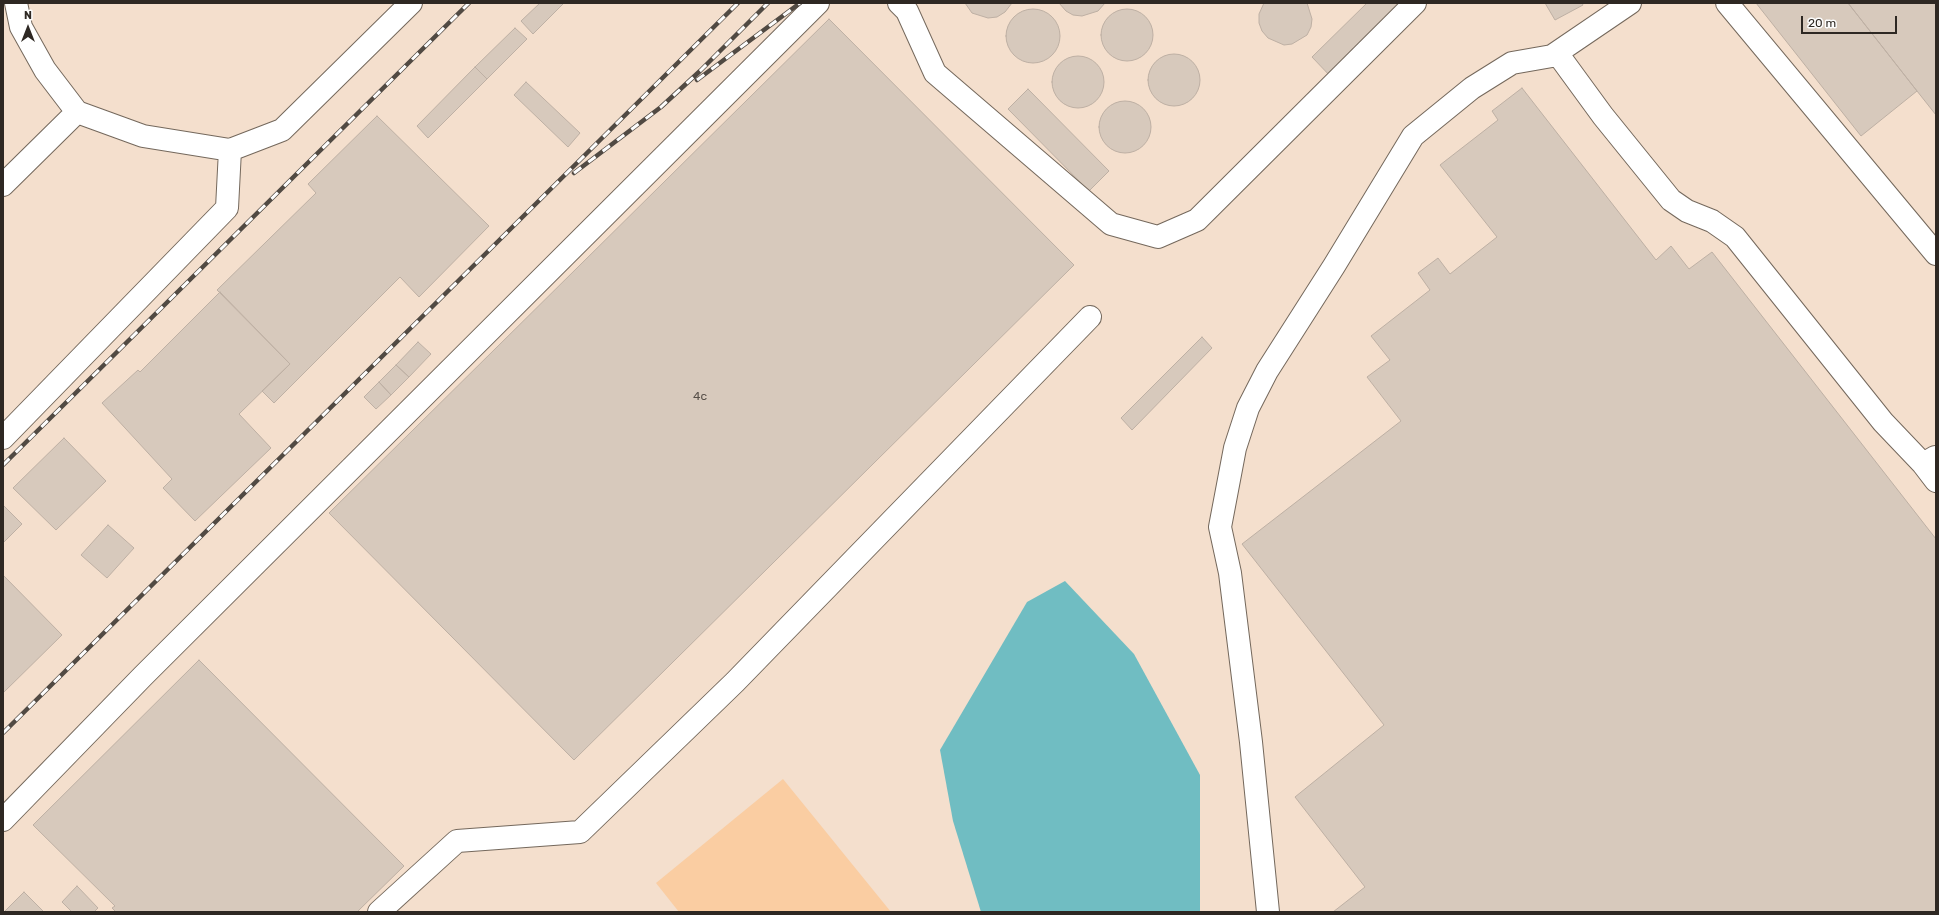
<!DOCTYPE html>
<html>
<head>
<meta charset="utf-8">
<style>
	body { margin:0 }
	#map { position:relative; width:1939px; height:915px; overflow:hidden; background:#fcede0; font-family:Rubik,sans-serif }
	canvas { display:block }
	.frame { position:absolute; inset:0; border:4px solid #2e2823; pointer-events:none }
	.north { position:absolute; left:8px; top:8px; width:40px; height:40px; -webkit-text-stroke:3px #fdfdfd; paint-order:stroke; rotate:0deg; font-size:11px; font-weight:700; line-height:16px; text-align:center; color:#2e2823 }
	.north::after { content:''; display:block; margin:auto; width:14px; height:18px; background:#2e2823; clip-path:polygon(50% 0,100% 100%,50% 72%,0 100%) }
	.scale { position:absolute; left:1801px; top:16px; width:96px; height:18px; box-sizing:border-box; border:2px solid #2e2823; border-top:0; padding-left:5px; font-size:12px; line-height:14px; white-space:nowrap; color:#2e2823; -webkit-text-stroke:3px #fdfdfd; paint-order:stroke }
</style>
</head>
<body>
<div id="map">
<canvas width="1939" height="915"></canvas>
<div class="frame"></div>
<div class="north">N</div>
<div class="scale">20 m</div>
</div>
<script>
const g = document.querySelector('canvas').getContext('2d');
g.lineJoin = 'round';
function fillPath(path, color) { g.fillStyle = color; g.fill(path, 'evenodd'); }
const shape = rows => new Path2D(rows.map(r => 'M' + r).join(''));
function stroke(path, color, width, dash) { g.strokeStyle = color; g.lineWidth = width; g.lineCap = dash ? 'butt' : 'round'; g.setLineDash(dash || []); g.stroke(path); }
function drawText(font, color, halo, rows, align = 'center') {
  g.font = font + ' Rubik,sans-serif'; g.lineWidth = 3; g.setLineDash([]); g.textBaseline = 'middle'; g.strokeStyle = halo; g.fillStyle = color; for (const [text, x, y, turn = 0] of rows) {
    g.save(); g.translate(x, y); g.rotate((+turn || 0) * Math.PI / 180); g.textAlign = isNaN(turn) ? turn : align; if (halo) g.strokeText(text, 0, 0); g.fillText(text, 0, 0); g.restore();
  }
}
const built = shape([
	[3,3,1936,3,1936,912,3,912]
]);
const green = shape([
	[783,779,891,912,679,912,656,883]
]);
const water = shape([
	[1065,581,1134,654,1200,775,1200,912,981,912,953,821,940,750,1027,602]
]);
const building = shape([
	[540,3,564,3,533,34,521,21,540,3],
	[965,3,1012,3,1005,12,997,17,988,18,972,13,965,3],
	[1059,3,1105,3,1098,11,1082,16,1073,15,1066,11,1059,3],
	[1264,3,1307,3,1312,19,1311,27,1307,35,1292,44,1284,45,1268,38,1262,31,1259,23,1259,14,1264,3],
	[1367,3,1407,3,1332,78,1312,57,1367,3],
	[1545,3,1582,3,1583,5,1555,20,1545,3],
	[1756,3,1848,3,1917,91,1861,136,1756,3],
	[1848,3,1936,3,1936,115,1917,91,1848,3],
	'1101 35a26 26 0 1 1 52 0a26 26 0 1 1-52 0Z',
	'1006 36a27 27 0 1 1 54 0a27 27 0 1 1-54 0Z',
	[829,19,1074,265,574,760,329,513,829,19],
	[515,28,527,39,487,79,475,67,515,28],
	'1148 80a26 26 0 1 1 52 0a26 26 0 1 1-52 0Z',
	'1052 82a26 26 0 1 1 52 0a26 26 0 1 1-52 0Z',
	[475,67,487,79,428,138,417,126,475,67],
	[526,82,580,133,568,147,514,95,526,82],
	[1522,88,1656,260,1671,246,1689,269,1712,252,1936,539,1936,912,1333,912,1365,887,1295,797,1384,725,1242,544,1401,421,1367,377,1390,360,1371,336,1430,290,1418,273,1438,258,1450,274,1497,237,1440,165,1498,120,1492,111,1522,88],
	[1028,89,1109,171,1089,191,1008,109,1028,89],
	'1099 127a26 26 0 1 1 52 0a26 26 0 1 1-52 0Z',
	[377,116,489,226,419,297,400,277,274,403,262,391,290,364,217,290,316,193,308,184,377,116],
	[220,292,290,364,239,414,271,448,195,521,163,488,172,479,102,403,138,370,140,372,220,292],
	[1202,337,1212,348,1132,430,1121,418,1202,337],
	[418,342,431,354,409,377,396,365,418,342],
	[396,365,409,377,391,395,379,382,396,365],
	[379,382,391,395,376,409,364,397,379,382],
	[64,438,106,481,56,530,13,488,64,438],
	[3,505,22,524,3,543,3,505],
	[108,525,134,548,107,578,81,555,108,525],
	[3,575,62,635,3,693,3,575],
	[199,660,404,866,357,912,116,912,112,908,115,906,33,825,199,660],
	[77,886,98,908,94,912,72,912,62,902,77,886],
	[24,892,44,912,4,912,24,892]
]);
const minor = shape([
	[16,3,21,27,45,70,77,112],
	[899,3,907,11,935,73,1111,224,1158,237,1197,220,1415,3],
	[1727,3,1936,254],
	[1557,53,1603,116,1671,200,1687,211,1712,221,1735,237,1883,422,1923,464],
	[3,185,77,112,143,136,230,150,282,130,411,3],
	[3,438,227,208,230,150],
	[1935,457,1923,464,1936,481],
	[3,820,143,676,818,3],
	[379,912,457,841,580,832,735,682,1090,317],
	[1268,912,1251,742,1230,573,1220,527,1235,448,1248,408,1267,371,1334,266,1413,136,1472,88,1512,63,1552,56,1630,3]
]);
const rail = shape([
	[697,80,800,3],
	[574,173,661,107,700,71,768,3],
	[3,465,469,3],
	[3,733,738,3]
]);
const numberNames = [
	["4c",700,397]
];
fillPath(built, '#f4dfcd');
fillPath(green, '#facda2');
fillPath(water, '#70bdc2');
fillPath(building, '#d7c9bc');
stroke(building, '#beb0a4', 1);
stroke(minor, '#74685c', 24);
stroke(minor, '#fff', 22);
stroke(rail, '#514a43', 4.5);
stroke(rail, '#fdfdfd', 3, [9]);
drawText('12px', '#585049', null, numberNames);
</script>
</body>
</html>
